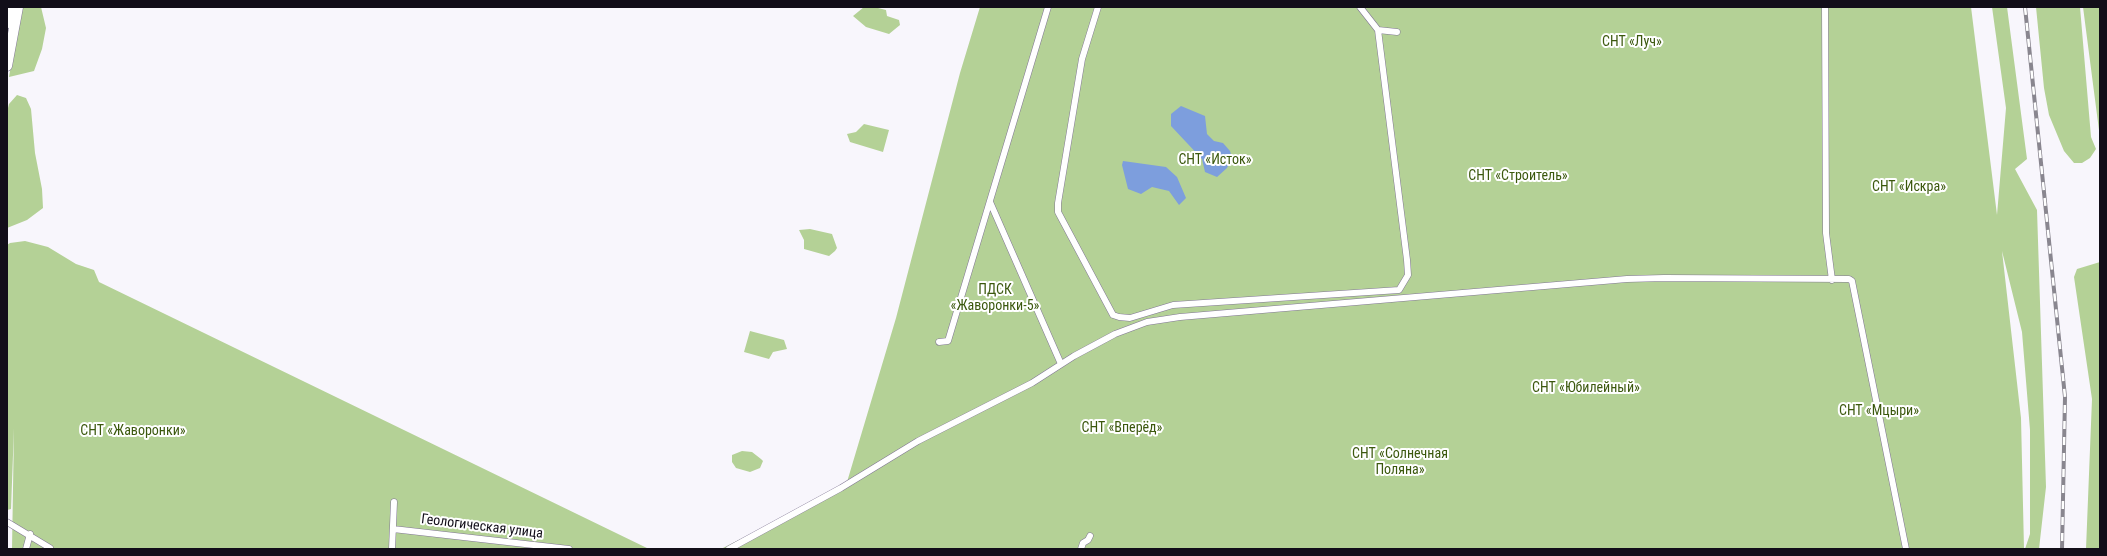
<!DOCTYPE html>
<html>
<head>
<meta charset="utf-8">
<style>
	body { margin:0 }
	#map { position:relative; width:2107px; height:556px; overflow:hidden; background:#f8f6fc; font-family:"Roboto Condensed",sans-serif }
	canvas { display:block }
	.frame { position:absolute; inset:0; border:8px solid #120e19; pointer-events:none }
</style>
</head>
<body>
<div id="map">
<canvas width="2107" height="556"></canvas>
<div class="frame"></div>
</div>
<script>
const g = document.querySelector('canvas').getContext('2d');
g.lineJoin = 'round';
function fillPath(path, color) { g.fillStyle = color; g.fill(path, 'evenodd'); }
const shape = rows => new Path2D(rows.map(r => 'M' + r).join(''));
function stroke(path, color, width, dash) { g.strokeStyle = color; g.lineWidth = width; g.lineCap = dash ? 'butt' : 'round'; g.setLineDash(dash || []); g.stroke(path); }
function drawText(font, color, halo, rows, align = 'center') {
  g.font = font + ' "Roboto Condensed",sans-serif'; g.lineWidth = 4; g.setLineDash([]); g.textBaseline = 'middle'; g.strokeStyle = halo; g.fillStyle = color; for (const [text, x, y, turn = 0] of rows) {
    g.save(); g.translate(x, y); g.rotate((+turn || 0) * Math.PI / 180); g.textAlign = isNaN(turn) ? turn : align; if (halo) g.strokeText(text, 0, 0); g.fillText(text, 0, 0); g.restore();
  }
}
const green = shape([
	[21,7,41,7,46,28,42,49,34,71,9,77],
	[864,7,874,7,886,10,887,16,899,20,900,25,889,34,866,27,853,16],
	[980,7,1971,7,1997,215,2006,108,1992,7,2007,7,2027,159,2015,169,2037,210,2046,487,2039,549,2025,549,2030,534,2030,430,2022,332,2002,251,2021,418,2024,549,721,549,808,505,847,482,896,318,960,73],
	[2036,7,2080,7,2091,137,2096,149,2090,158,2082,163,2074,163,2064,151,2049,115,2044,88],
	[2083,7,2100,7,2100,138],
	[17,95,26,98,31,109,35,153,42,189,43,208,27,220,7,228,7,112,9,104],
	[864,124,889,130,883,152,850,142,847,134,856,132],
	[810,229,832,234,837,248,835,251,829,256,804,249,804,240,799,230],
	[25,241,48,247,76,264,94,270,99,282,649,549,12,549,14,428,11,509,7,510,7,245,10,243],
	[2100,262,2100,549,2086,549,2092,399,2074,277,2077,269],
	[750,331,784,340,787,349,773,352,769,359,744,352],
	[742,451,752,452,761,459,763,461,760,468,750,472,736,468,732,462,732,455]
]);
const water = shape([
	[1181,106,1205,116,1207,134,1214,141,1223,143,1230,151,1232,158,1227,168,1217,177,1205,172,1202,159,1171,126,1171,114],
	[1123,161,1166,167,1177,177,1186,198,1179,205,1169,191,1152,187,1141,194,1128,189,1122,165]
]);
const minor = shape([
	[1098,7,1082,59,1058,203,1058,212,1113,315,1119,317,1130,318,1173,305,1399,290,1408,275,1407,260,1378,30,1360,7],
	[1825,7,1826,233,1832,280],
	[1378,30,1397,32],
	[990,202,1061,364],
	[939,342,948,341,1048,7],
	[7,522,50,548],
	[393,529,569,549],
	[26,549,30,534],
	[392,549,394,502],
	[729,549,841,488,918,441,1032,383,1074,356,1115,334,1147,322,1180,317,1627,279,1664,278,1849,279,1852,281,1906,549],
	[1081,549,1083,543,1088,540,1090,536]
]);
const primary = shape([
	[7,23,10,7],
	[7,66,18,7]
]);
const rail = shape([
	[2025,7,2065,397,2062,549]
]);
const parkNames = [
	["СНТ «Луч»",1632,42],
	["СНТ «Исток»",1215,160],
	["СНТ «Строитель»",1518,176],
	["СНТ «Искра»",1909,187],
	["ПДСК",995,290],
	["«Жаворонки-5»",995,306],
	["СНТ «Юбилейный»",1586,388],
	["СНТ «Мцыри»",1879,411],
	["СНТ «Вперёд»",1122,428],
	["СНТ «Жаворонки»",133,431],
	["СНТ «Солнечная",1400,454],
	["Поляна»",1400,470]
];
const streetNames = [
	["Геологическая улица",482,527,7]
];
fillPath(green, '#b4d196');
fillPath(water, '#7d9edd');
stroke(minor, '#817794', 7);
stroke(primary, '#817794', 11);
stroke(minor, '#fff', 6);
stroke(primary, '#fff', 10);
stroke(rail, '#89868f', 4);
stroke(rail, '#fff', 2.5, [8]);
drawText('14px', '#3b580d', '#fff', parkNames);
drawText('14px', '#120e19', '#fff', streetNames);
</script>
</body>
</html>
